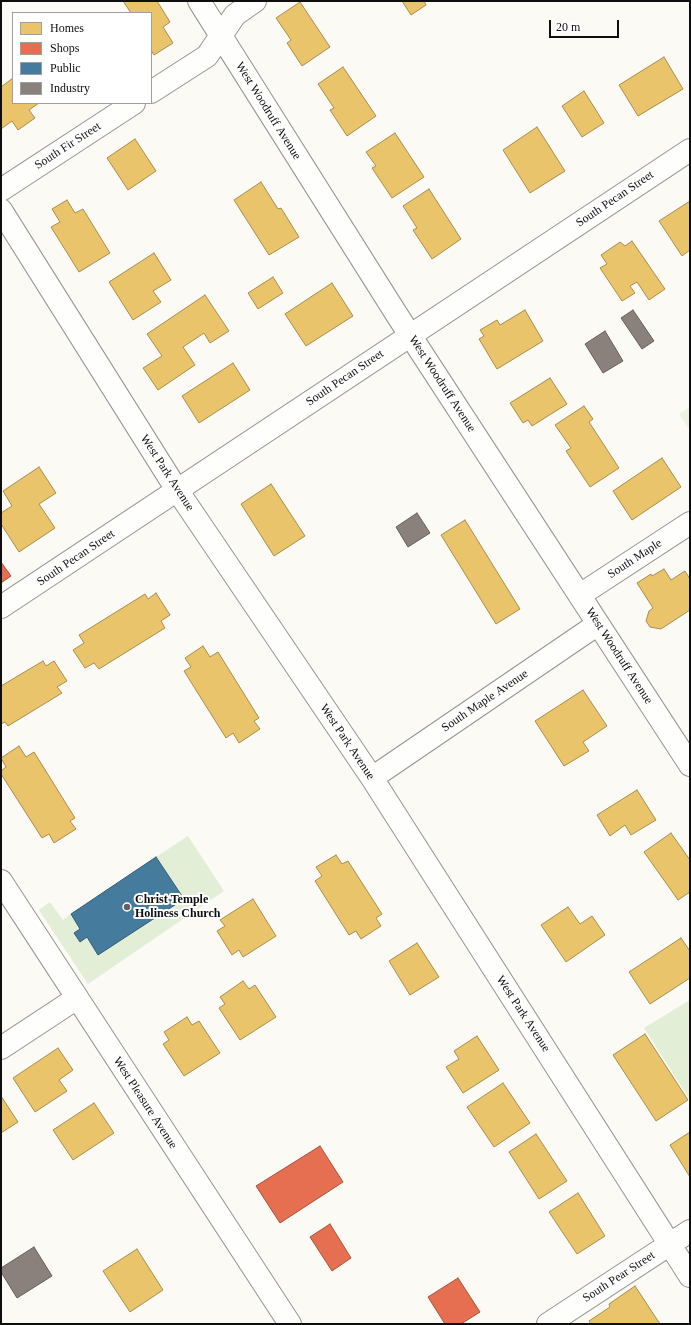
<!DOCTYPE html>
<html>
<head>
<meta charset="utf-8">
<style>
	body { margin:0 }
	#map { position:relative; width:691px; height:1325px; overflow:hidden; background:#fbfaf4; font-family:Georgia,serif }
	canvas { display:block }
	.frame { position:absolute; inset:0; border:2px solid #0e0e0e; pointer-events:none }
	.legend { position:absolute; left:12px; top:12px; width:140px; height:92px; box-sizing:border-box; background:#fff; border:1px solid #9f9f9f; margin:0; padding:5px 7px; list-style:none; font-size:12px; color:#0e0e0e }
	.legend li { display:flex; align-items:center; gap:8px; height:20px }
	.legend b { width:20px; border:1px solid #9f9f9f }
	.scale { position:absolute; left:549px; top:20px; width:70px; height:18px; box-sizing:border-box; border:2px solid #0e0e0e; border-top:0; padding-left:5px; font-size:12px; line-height:14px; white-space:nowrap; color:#0e0e0e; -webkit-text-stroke:3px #fff; paint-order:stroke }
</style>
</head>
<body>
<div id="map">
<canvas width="691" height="1325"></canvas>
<div class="frame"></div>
<ul class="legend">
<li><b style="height:11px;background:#e9c46a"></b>Homes</li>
<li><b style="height:11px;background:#e76f51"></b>Shops</li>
<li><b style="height:11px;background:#457b9d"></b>Public</li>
<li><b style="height:11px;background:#8a817c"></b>Industry</li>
</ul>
<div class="scale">20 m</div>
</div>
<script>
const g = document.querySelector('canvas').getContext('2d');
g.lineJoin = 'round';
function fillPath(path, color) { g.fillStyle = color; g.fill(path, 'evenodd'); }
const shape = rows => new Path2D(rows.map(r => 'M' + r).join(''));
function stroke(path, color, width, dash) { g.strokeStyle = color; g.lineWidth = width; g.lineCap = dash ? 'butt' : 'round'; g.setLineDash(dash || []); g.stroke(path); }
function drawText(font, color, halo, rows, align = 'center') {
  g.font = font + ' Georgia,serif'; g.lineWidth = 4; g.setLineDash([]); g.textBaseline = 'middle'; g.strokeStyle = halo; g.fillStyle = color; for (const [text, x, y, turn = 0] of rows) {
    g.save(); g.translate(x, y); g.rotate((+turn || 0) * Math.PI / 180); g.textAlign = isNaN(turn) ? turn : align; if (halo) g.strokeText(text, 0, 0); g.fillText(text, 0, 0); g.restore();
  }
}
const green = shape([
	[188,836,224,891,88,984,39,910,50,902,63,920,71,914,80,929,74,933,80,942,87,937,98,955,183,899,156,857],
	[690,1000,690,1100,644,1028]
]);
const pitch = shape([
	[690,407,690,431,679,414]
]);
const homes = shape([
	[123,1,157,1,170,22,163,27,173,43,154,55,151,50,151,13,131,13,123,1],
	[402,1,424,1,426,5,411,15,402,1],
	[300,2,330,47,302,66,287,43,291,40,276,18,300,2],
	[664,57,683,89,638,116,619,85,664,57],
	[343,67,376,116,347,136,330,110,334,108,318,84,343,67],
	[13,78,13,103,39,103,29,110,35,118,18,130,12,121,1,129,1,87,13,78],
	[584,91,604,123,582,137,562,106,584,91],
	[537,127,565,171,530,193,503,150,537,127],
	[395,133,424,177,392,198,372,168,376,166,366,152,395,133],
	[135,139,156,171,128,190,107,158,135,139],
	[261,182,278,209,281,208,299,237,269,255,234,200,261,182],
	[429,189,461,239,432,259,413,230,417,228,403,206,429,189],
	[67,200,75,213,83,209,110,253,79,272,51,227,60,222,52,209,67,200],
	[690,201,690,250,682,256,659,221,690,201],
	[632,241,665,289,649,300,637,282,630,286,635,293,622,301,600,268,607,264,601,255,620,242,625,246,632,241],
	[154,253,171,280,153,291,161,302,133,320,109,282,154,253],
	[273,277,283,293,258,309,248,293,273,277],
	[332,283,353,316,306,346,285,314,332,283],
	[205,295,229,331,210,343,204,333,183,347,195,365,158,390,143,368,162,356,147,334,205,295],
	[525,310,543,341,497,369,479,339,484,336,480,330,497,320,500,325,525,310],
	[233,363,250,390,199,423,182,396,233,363],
	[550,378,567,404,532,426,528,420,523,423,510,403,550,378],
	[584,406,593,419,589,422,619,468,590,487,566,451,571,448,555,425,584,406],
	[662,458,681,487,632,520,613,491,662,458],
	[39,467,56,493,39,504,55,528,19,552,1,524,1,513,12,506,3,491,39,467],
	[271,484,305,536,274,556,241,504,271,484],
	[465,520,520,609,496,624,441,535,465,520],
	[664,569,671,580,685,571,690,579,690,610,661,629,650,627,646,621,649,611,653,608,637,583,651,574,652,576,664,569],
	[156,593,170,615,161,621,165,628,99,669,94,663,85,668,73,650,84,643,79,635,145,594,148,599,156,593],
	[203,646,210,657,218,652,259,718,254,721,260,729,239,743,233,733,226,738,184,671,191,667,185,658,203,646],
	[43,661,46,666,54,661,67,681,57,687,62,693,8,726,5,722,1,724,1,686,43,661],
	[583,690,607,726,583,742,589,751,564,766,535,721,583,690],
	[19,746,26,757,34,752,75,818,70,821,76,829,54,843,49,834,42,838,1,774,1,771,6,767,1,758,19,746],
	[637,790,656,820,631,835,625,825,610,836,597,815,637,790],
	[671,833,690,860,690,892,678,900,644,852,671,833],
	[336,855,342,864,348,861,382,914,376,918,381,926,361,939,356,931,349,935,315,881,322,876,316,867,336,855],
	[253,899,276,936,243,957,239,950,232,955,217,931,225,926,220,920,253,899],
	[568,907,580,924,592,916,605,935,566,962,541,925,568,907],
	[681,938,690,951,690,978,650,1004,629,972,681,938],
	[417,943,439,977,410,995,389,961,417,943],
	[243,981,249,989,255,985,276,1017,240,1040,219,1008,225,1004,220,997,243,981],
	[187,1017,192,1025,199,1021,220,1053,184,1076,163,1044,169,1040,164,1032,187,1017],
	[645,1034,688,1100,656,1121,613,1055,645,1034],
	[477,1036,499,1070,463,1093,446,1067,459,1059,454,1051,477,1036],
	[58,1048,73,1070,59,1080,67,1091,35,1112,13,1078,58,1048],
	[503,1083,530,1123,494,1147,467,1107,503,1083],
	[1,1096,18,1122,1,1133,1,1096],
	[94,1103,114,1133,73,1160,53,1130,94,1103],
	[690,1132,690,1177,670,1145,690,1132],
	[536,1134,567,1181,539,1199,509,1152,536,1134],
	[578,1193,605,1236,577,1254,549,1212,578,1193],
	[137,1249,163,1290,130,1312,103,1271,137,1249],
	[635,1286,660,1324,616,1324,615,1323,613,1324,591,1324,589,1321,610,1307,609,1304,635,1286]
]);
const shops = shape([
	[1,562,11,576,1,583,1,562],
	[320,1146,343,1182,280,1223,256,1186,320,1146],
	[330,1224,351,1258,332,1271,310,1237,330,1224],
	[458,1278,480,1312,461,1324,445,1324,428,1297,458,1278]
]);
const public = shape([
	[156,857,184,899,98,955,87,937,80,942,74,933,80,929,71,914,156,857]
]);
const industry = shape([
	[633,310,654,341,642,349,621,318,633,310],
	[605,331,623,361,603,373,585,344,605,331],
	[417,513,430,533,408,547,396,527,417,513],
	[34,1247,52,1276,17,1298,1,1272,1,1268,34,1247]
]);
const minor = shape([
	[199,1,397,315,690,765],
	[151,92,207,56,235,15,255,1],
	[1,190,134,103],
	[1,210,177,490,372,778,690,1276],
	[580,595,690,523],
	[1,607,690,150],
	[372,778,598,624],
	[1,1048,77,998],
	[548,1324,690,1231]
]);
const tertiary = shape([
	[1,881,290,1324]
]);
const markers = [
	[127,907,4,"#61615e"]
];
const streetNames = [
	["West Woodruff Avenue",268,111,58],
	["South Fir Street",68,146,-33],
	["South Pecan Street",615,199,-34],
	["South Pecan Street",345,378,-34],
	["West Woodruff Avenue",442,384,57],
	["West Park Avenue",167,473,57],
	["South Pecan Street",76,558,-34],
	["South Maple",635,559,-33],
	["West Woodruff Avenue",619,656,57],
	["South Maple Avenue",485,701,-34],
	["West Park Avenue",347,742,56],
	["West Park Avenue",523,1014,57],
	["West Pleasure Avenue",145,1103,57],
	["South Pear Street",619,1277,-33]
];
const poiNames = [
	["Christ Temple",135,900],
	["Holiness Church",135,914]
];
fillPath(green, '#e2eed6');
fillPath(pitch, '#ecf3e0');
fillPath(homes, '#e9c46a');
stroke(homes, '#a78d4e', 1);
fillPath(shops, '#e76f51');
stroke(shops, '#a6523d', 1);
fillPath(public, '#457b9d');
stroke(public, '#345a72', 1);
fillPath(industry, '#8a817c');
stroke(industry, '#655e5b', 1);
stroke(minor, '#959492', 24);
stroke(tertiary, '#959492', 24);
stroke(minor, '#fefefd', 22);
stroke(tertiary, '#fefefd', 22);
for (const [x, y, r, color] of markers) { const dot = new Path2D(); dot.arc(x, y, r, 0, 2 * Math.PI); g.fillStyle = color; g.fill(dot); stroke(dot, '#fff', 1.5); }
drawText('12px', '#0e0e0e', '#fff', streetNames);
drawText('bold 12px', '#0e0e0e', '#fff', poiNames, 'left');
</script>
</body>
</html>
